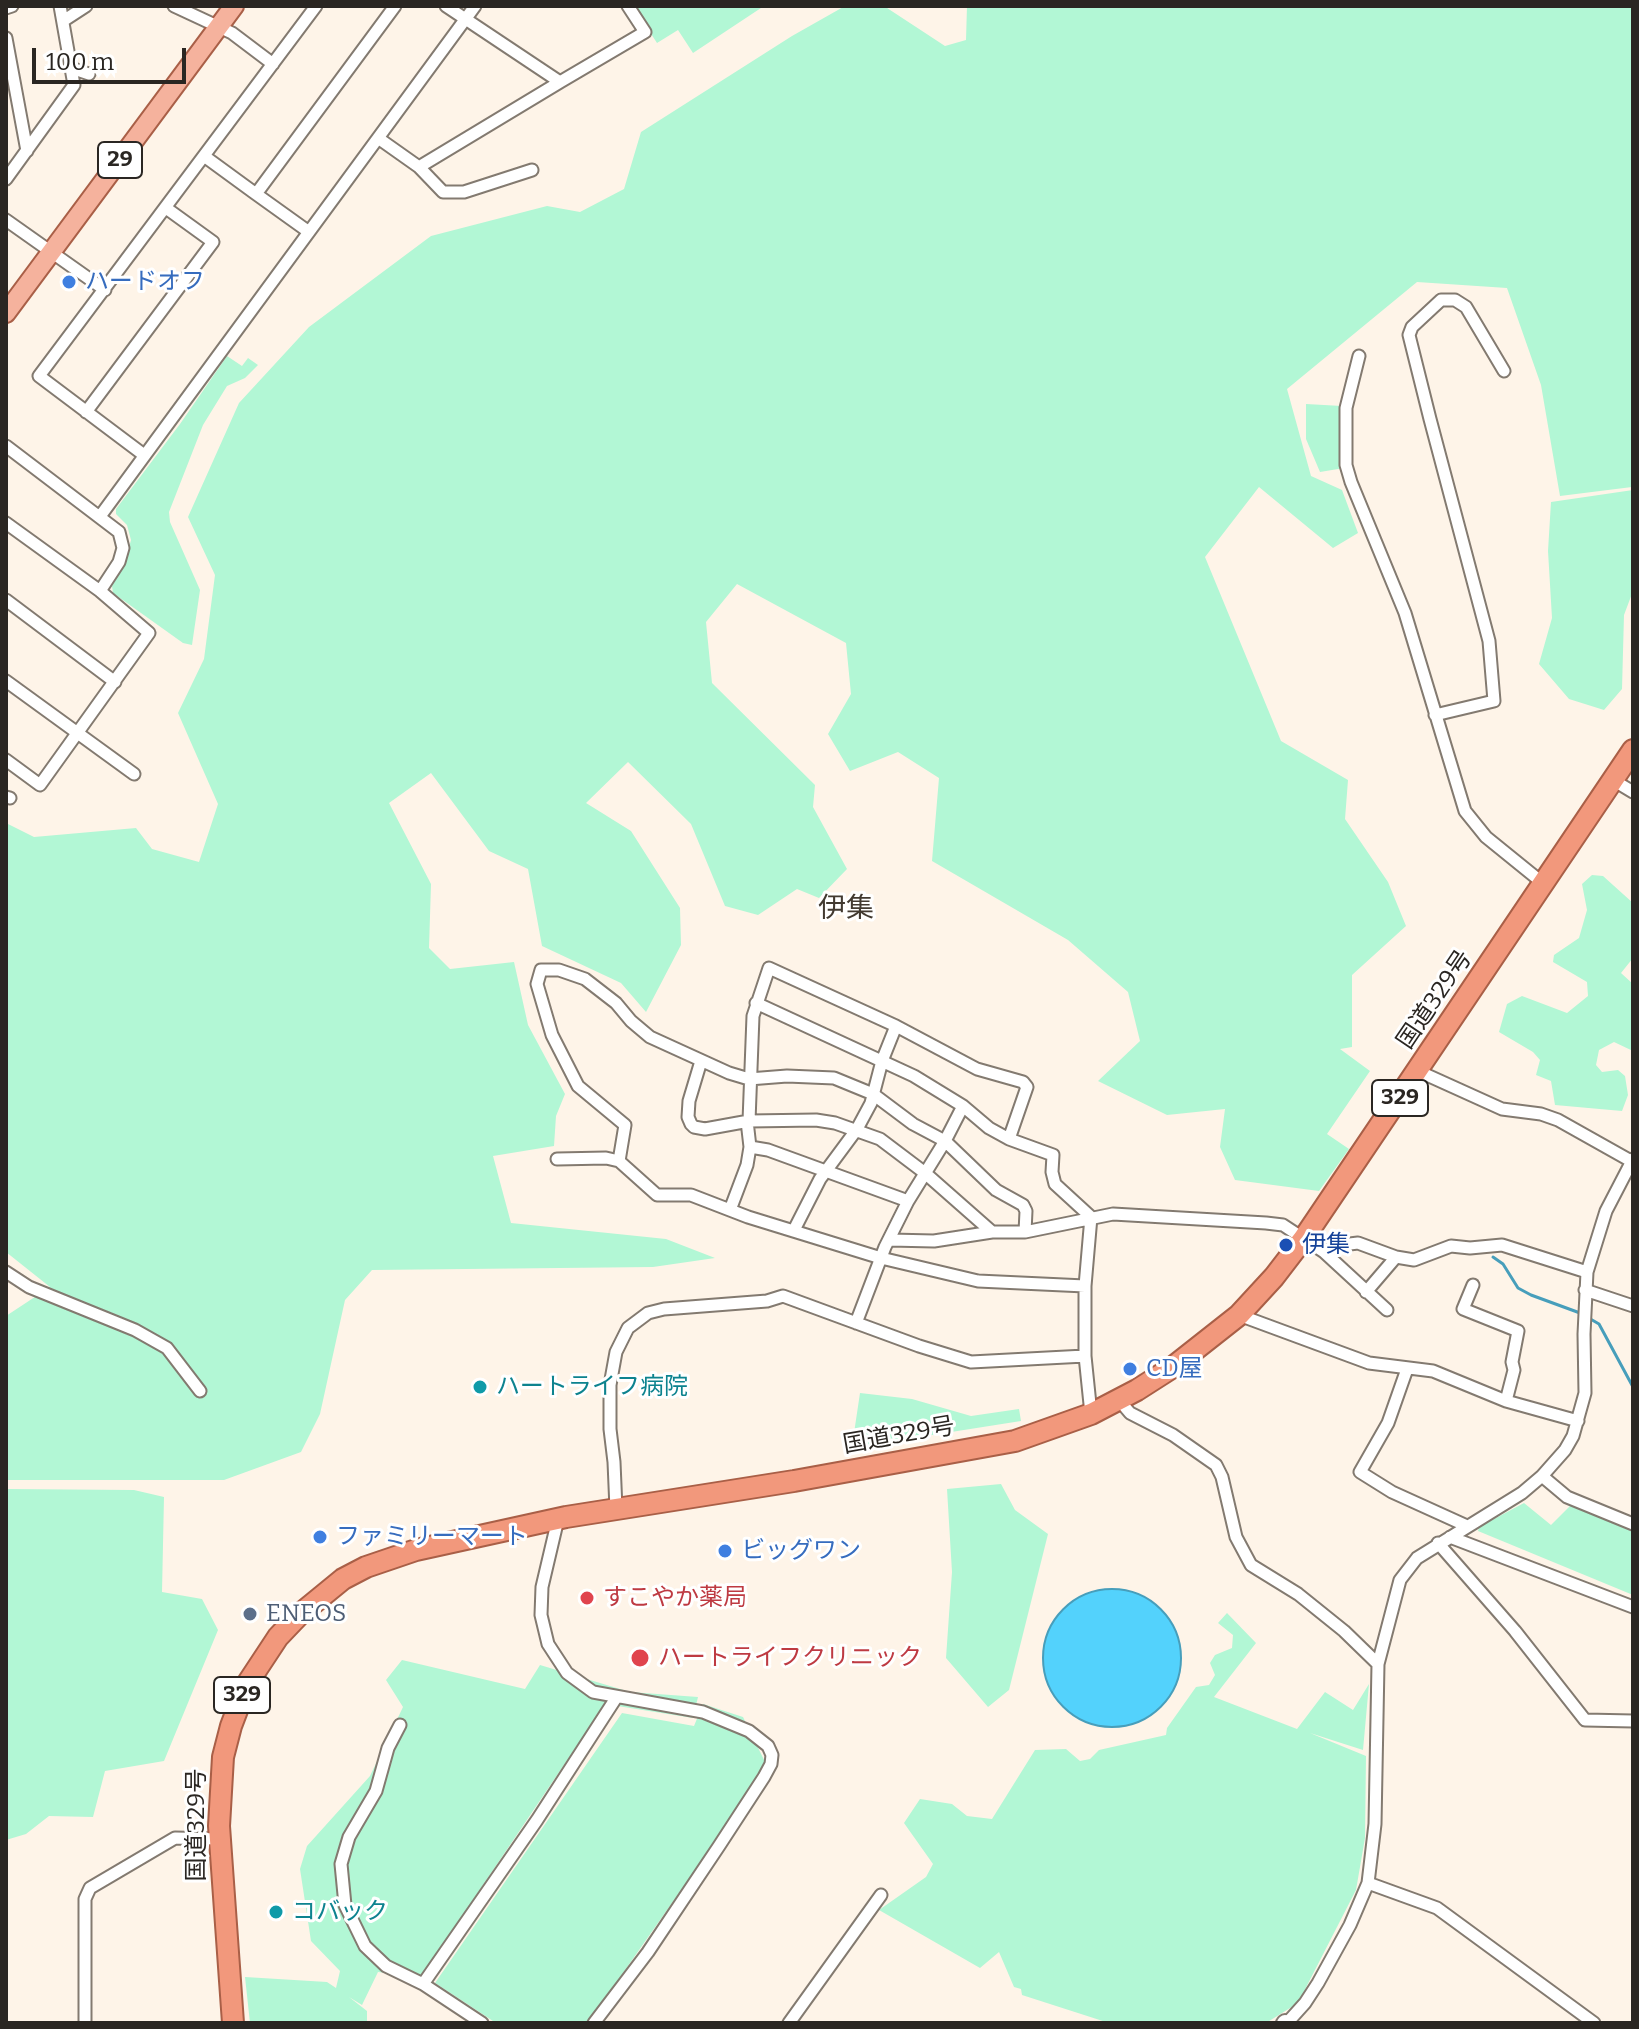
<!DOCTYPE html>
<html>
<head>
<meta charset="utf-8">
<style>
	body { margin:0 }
	#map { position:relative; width:1639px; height:2029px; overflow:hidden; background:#fef4e8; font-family:Bitter,serif }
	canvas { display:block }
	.frame { position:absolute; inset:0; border:8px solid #2a2622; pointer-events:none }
	.scale { position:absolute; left:32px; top:48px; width:154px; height:36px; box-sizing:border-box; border:4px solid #2a2622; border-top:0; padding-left:10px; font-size:24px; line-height:28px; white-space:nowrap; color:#2a2622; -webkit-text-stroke:6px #fff; paint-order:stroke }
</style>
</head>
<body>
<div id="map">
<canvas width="1639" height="2029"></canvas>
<div class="frame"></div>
<div class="scale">100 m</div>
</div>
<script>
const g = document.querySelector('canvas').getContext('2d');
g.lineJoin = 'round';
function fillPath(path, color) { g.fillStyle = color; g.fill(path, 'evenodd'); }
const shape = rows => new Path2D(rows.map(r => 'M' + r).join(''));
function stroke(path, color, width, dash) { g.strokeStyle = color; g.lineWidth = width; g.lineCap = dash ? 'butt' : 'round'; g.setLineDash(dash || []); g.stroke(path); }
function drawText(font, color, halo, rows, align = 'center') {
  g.font = font + ' Bitter,"Noto Sans JP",serif'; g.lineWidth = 6; g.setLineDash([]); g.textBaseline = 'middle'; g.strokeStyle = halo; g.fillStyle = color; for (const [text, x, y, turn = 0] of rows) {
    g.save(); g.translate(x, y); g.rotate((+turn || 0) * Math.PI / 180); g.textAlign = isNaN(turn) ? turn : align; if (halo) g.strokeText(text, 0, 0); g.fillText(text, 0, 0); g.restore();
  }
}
const green = shape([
	[633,6,764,6,693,53,678,30,657,43],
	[845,6,884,6,945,46,966,40,967,6,1633,6,1632,487,1560,496,1541,385,1507,288,1417,282,1287,389,1311,476,1342,490,1358,533,1333,548,1259,487,1205,557,1281,741,1348,780,1345,819,1388,882,1406,926,1352,975,1352,1047,1340,1049,1370,1071,1327,1134,1349,1149,1319,1191,1235,1180,1220,1147,1225,1109,1167,1115,1098,1081,1140,1041,1128,992,1068,940,932,861,939,778,898,752,850,771,828,734,851,694,846,643,737,584,706,622,712,683,815,785,813,807,847,869,819,898,797,889,758,915,725,906,691,824,628,762,586,803,631,831,680,908,681,945,646,1012,621,983,542,946,528,869,489,851,431,773,389,803,431,884,429,948,450,969,514,962,528,1025,565,1094,556,1116,554,1146,493,1156,511,1223,666,1239,715,1258,653,1267,372,1270,345,1300,320,1414,301,1452,224,1480,6,1480,6,1316,50,1287,6,1252,6,823,34,837,136,828,152,849,199,862,218,804,178,713,204,659,215,575,188,517,239,403,309,327,431,236,547,206,580,212,624,189,641,132,792,36],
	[227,356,242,366,248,358,258,365,245,378,227,386,203,425,169,512,170,522,200,590,192,645,183,643,113,593,112,586,124,566,131,540,127,525,116,514,116,509,180,424],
	[1306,404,1342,406,1344,468,1320,472,1306,439],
	[1633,490,1633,591,1624,615,1622,689,1604,710,1569,699,1539,664,1552,618,1548,551,1551,502],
	[1592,875,1603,876,1633,903,1633,958,1621,973,1633,984,1633,1051,1614,1042,1599,1050,1596,1065,1602,1072,1618,1070,1625,1076,1628,1095,1622,1111,1555,1105,1551,1081,1536,1075,1540,1060,1533,1052,1499,1032,1507,1004,1522,996,1567,1013,1588,996,1587,982,1553,962,1554,955,1579,938,1587,910,1582,884],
	[860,1393,912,1399,971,1416,1019,1409,1021,1421,856,1447,854,1433],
	[1001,1484,1015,1510,1048,1534,1009,1690,988,1707,946,1658,952,1572,947,1489],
	[6,1489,134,1490,164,1497,162,1592,202,1599,218,1630,164,1761,105,1771,93,1817,49,1816,26,1834,6,1840],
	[1524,1503,1551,1525,1571,1505,1633,1528,1633,1595,1478,1531,1479,1527],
	[1227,1613,1256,1643,1214,1697,1297,1729,1325,1692,1353,1710,1369,1684,1363,1750,1310,1733,1366,1756,1365,1838,1356,1890,1298,2003,1266,2023,1109,2023,1022,1995,1021,1989,1014,1987,999,1952,980,1968,879,1910,926,1877,933,1864,904,1823,920,1799,952,1804,967,1816,992,1819,1035,1750,1066,1749,1080,1761,1090,1759,1099,1750,1166,1735,1167,1728,1196,1687,1209,1685,1215,1675,1210,1663,1215,1655,1232,1648,1233,1635,1218,1623],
	[402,1660,525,1689,540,1665,630,1692,698,1697,693,1718,605,1704,421,1977,378,1972,362,2005,349,1997,367,2011,367,2023,250,2023,245,1977,327,1982,336,1988,340,1971,311,1941,300,1869,307,1846,370,1776,403,1707,386,1680],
	[703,1704,743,1717,766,1764,737,1810,588,2023,496,2023,435,1983,622,1713,694,1726]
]);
const water = shape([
	'1043 1658a69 69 0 1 1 138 0a69 69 0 1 1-138 0Z'
]);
const stream = shape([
	[1493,1257,1503,1264,1518,1288,1531,1295,1580,1313],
	[1587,1317,1599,1324,1633,1387]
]);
const minor = shape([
	[174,6,232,33,273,64],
	[6,8,12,6],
	[63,21,86,6],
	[6,38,27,151],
	[71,68,89,74],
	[560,82,645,32,628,6],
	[378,138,419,167,560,82,446,6],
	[204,156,256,194],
	[419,167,443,192,464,192,532,170],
	[6,179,74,85,60,6],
	[6,220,105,290],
	[309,232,256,194,395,6],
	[1359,356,1346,408,1346,465,1351,482,1405,613,1465,811,1486,837,1544,884],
	[86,412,213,242,166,208],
	[6,446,119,532,123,548,119,562,100,591],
	[144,455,39,376,316,6],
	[101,515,475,6],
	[6,523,100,591,149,633,40,785,6,760],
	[6,600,115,682],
	[6,681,134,774],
	[1435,715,1494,701,1489,641,1430,419,1409,335,1412,327,1441,300,1455,300,1466,307,1504,371],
	[1613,780,1633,792],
	[6,797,10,798],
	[756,1003,914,1076,963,1106,989,1128,1009,1139,1053,1155,1052,1172,1055,1184,1091,1217],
	[701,1061,689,1101,688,1117,691,1124,694,1127,705,1129,749,1121],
	[1418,1071,1502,1109,1541,1114,1558,1120,1631,1161],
	[750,1147,768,1150,908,1201],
	[557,1159,606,1158,619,1161],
	[730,1210,747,1165,750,1147,747,1121],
	[1091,1217,1085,1286,1085,1356,1091,1414],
	[794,1230,820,1179,857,1129,871,1103,882,1061,896,1026],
	[992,1232,925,1173,880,1139,835,1123,816,1120,749,1121,753,1016,769,968,896,1026,977,1069,1023,1082,1027,1087,1009,1139],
	[1025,1232,1026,1211,1023,1205,996,1190,945,1141,913,1124,873,1094,834,1078,787,1076,749,1079,729,1073,650,1037,631,1021,616,1003,585,979,559,970,541,970,537,984,552,1035,578,1086,625,1125,619,1161,657,1195,691,1195,748,1217,881,1258,978,1281,1085,1286],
	[890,1240,934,1241,992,1232,1025,1232,1113,1214,1266,1223,1283,1225,1324,1252,1387,1310],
	[1324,1252,1333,1246,1358,1243,1396,1257,1414,1260,1451,1246,1470,1248,1502,1245,1587,1272],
	[6,1272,29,1287,135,1330,167,1348,200,1391],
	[1473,1285,1463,1309,1518,1331,1512,1362,1514,1370,1506,1401],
	[1585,1290,1633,1306],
	[1366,1292,1396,1257],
	[1239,1315,1369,1363,1433,1371,1506,1401,1578,1421],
	[856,1323,885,1247,908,1201,945,1141,963,1106],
	[1407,1369,1388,1423,1360,1472,1392,1492,1467,1526],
	[1119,1400,1130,1413,1173,1435,1216,1465,1222,1477,1236,1537,1251,1565,1298,1594,1344,1631,1378,1664],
	[1542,1476,1567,1497,1633,1524],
	[616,1509,614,1462,610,1429,610,1385,616,1352,628,1328,648,1313,664,1309,767,1301,783,1296,919,1346,971,1362,1085,1356],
	[558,1519,542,1587,541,1615,548,1644,567,1673,593,1692,703,1712,749,1731,768,1746,772,1755,771,1764,764,1777,719,1846,648,1952,594,2023],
	[1450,1537,1633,1607],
	[1438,1543,1515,1631,1585,1720,1633,1721],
	[400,1725,388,1748,376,1791,349,1837,341,1864,345,1905,365,1946,386,1966,423,1984,482,2023],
	[1368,1883,1437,1908,1594,2023],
	[423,1984,537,1820,616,1698],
	[85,2023,85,1899,90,1888,175,1838,219,1839],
	[789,2023,881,1895],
	[1287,2023,1305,2003,1318,1983,1350,1925,1368,1883,1375,1824,1378,1664,1400,1580,1417,1558,1522,1493,1542,1476,1565,1450,1573,1436,1585,1393,1584,1334,1587,1272,1606,1211,1633,1159]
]);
const tertiary = shape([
	[1284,2023,1285,2022]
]);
const primary = shape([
	[6,313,234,6]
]);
const trunk = shape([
	[233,2023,219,1826,223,1757,231,1726,247,1684,278,1637,299,1615,343,1579,366,1567,416,1550,566,1517,794,1481,1015,1441,1091,1414,1137,1390,1173,1367,1239,1315,1274,1277,1304,1238,1633,750]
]);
const markers = [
	[69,282,8,"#3f7fe0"],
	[1286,1245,8,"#1a4fb4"],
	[1130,1369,8,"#3f7fe0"],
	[480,1387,8,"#0f9aa8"],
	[320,1537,8,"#3f7fe0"],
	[725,1551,8,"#3f7fe0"],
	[587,1598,8,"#e0444e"],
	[250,1614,8,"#5c6f8a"],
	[640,1658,10,"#e0444e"],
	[276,1912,8,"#0f9aa8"]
];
const shields = [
	[120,160,44],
	[1400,1098,56],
	[242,1695,56]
];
const shieldNames = [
	["29",120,160],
	["329",1400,1098],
	["329",242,1695]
];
const shopNames = [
	["ハードオフ",85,282],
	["CD屋",1146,1369],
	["ファミリーマート",336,1537],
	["ビッグワン",741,1551]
];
const streetNames = [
	["国道329号",1435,1000,-56],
	["国道329号",899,1436,-10],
	["国道329号",197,1825,-90]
];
const transitNames = [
	["伊集",1302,1245]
];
const cultureNames = [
	["ハートライフ病院",496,1387],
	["コバック",292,1912]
];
const healthNames = [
	["すこやか薬局",603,1598],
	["ハートライフクリニック",658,1658]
];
const serviceNames = [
	["ENEOS",266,1614]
];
const quarterNames = [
	["伊集",846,909]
];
fillPath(green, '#b2f7d5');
fillPath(water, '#53d2fc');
stroke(water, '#479ebb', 2);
stroke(stream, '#479ebb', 3);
stroke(minor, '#837a70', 15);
stroke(tertiary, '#837a70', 18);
stroke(primary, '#a95f47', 22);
stroke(trunk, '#a95f47', 24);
stroke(minor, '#fff', 11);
stroke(tertiary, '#fff', 14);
stroke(primary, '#f5b29d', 18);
stroke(trunk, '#f2987c', 20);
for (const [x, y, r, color] of markers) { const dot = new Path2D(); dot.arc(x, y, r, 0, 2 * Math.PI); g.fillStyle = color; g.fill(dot); stroke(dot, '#fff', 3); }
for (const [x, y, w] of shields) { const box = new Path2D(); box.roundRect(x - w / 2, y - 18, w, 36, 6); g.fillStyle = '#fff'; g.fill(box); stroke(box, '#2a2622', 2); }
drawText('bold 22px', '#2a2622', null, shieldNames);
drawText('24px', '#366cbe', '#fff', shopNames, 'left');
drawText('24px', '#2a2622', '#fff', streetNames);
drawText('24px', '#164399', '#fff', transitNames, 'left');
drawText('24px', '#0d838f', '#fff', cultureNames, 'left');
drawText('24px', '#be3a42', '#fff', healthNames, 'left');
drawText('24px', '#4e5e75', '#fff', serviceNames, 'left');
drawText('28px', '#423a31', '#fff', quarterNames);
</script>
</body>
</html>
